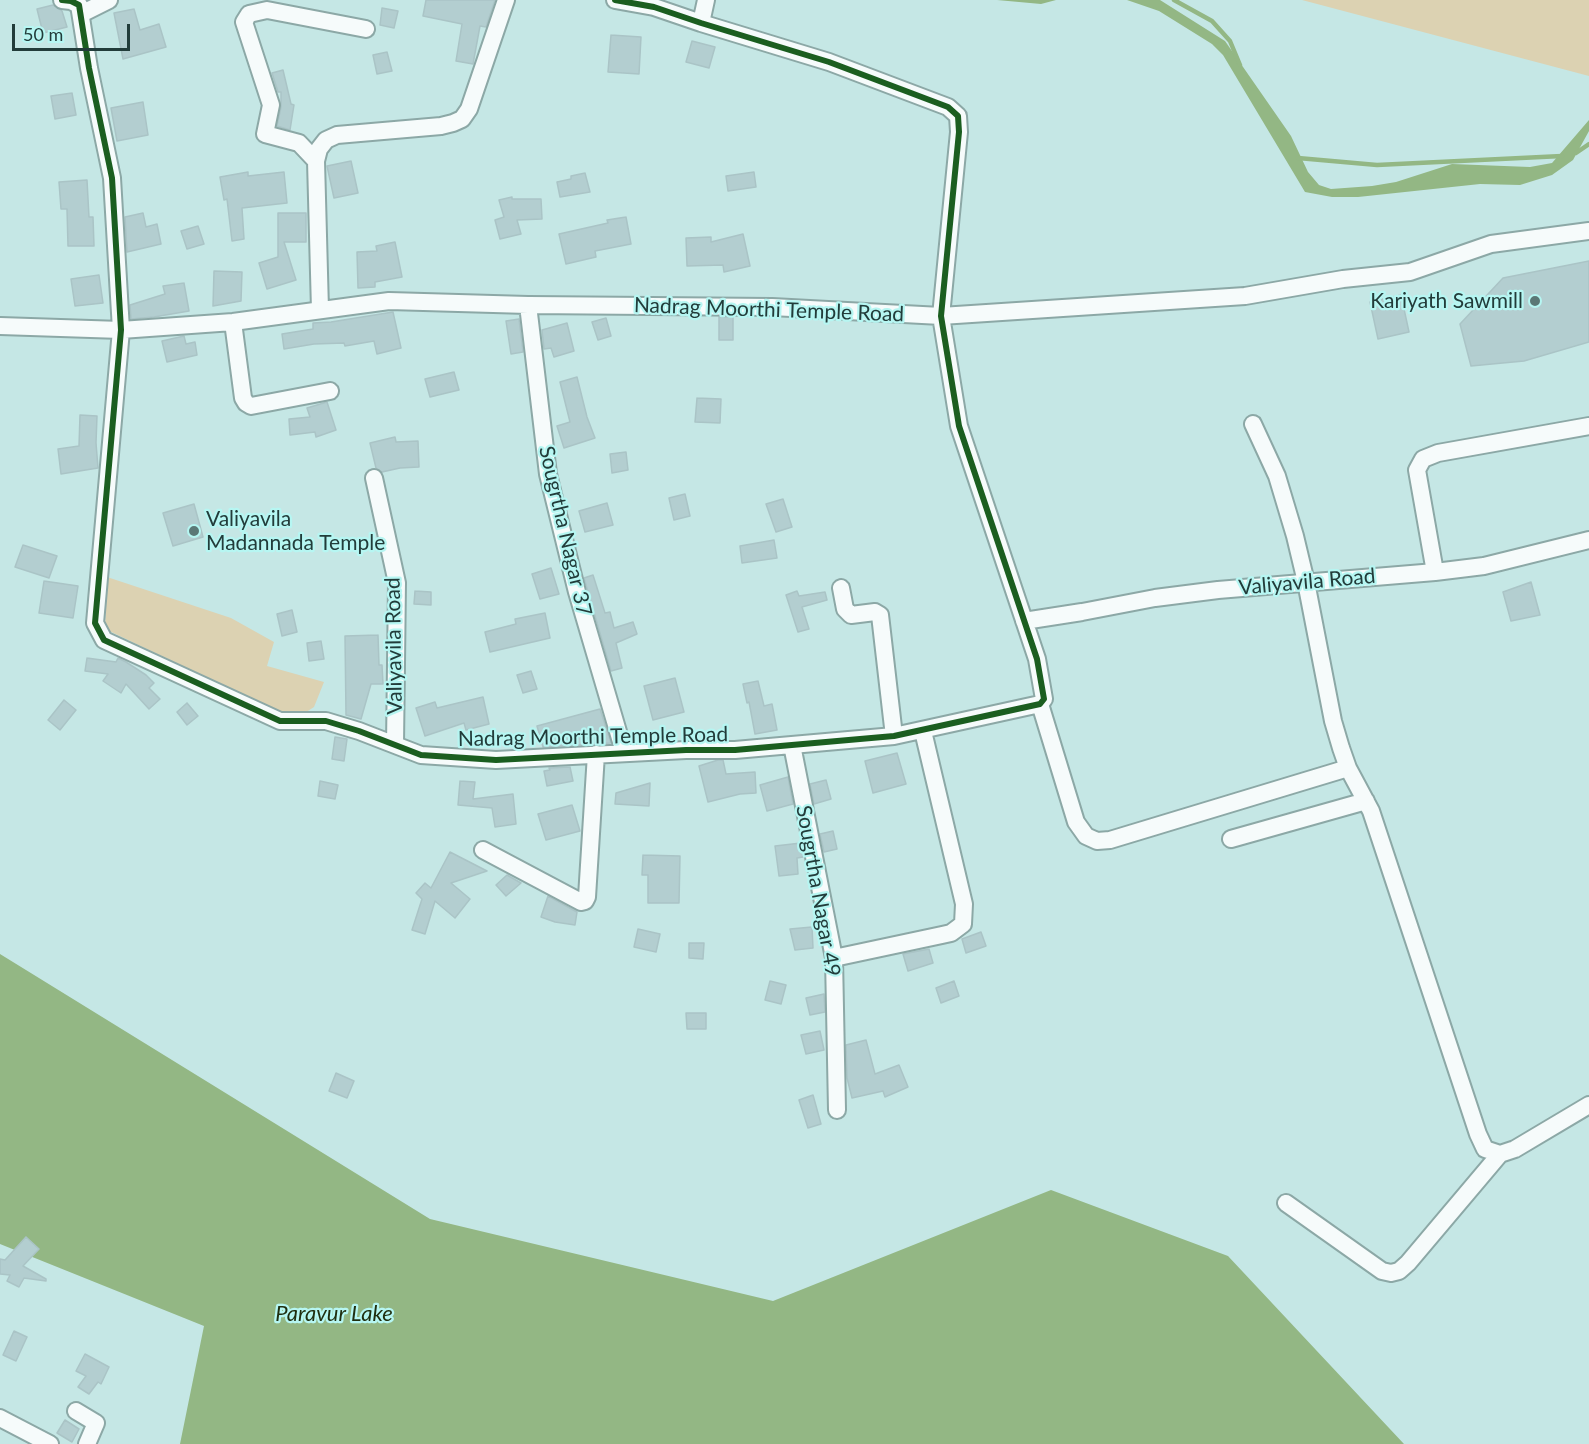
<!DOCTYPE html>
<html>
<head>
<meta charset="utf-8">
<style>
	body { margin:0 }
	#map { position:relative; width:1589px; height:1444px; overflow:hidden; background:#c5e7e5; font-family:Lato,sans-serif }
	canvas { display:block }
	.scale { position:absolute; left:12px; top:24px; width:118px; height:27px; box-sizing:border-box; border:3px solid #223c3a; border-top:0; padding-left:8px; font-size:18px; line-height:21px; white-space:nowrap; color:#223c3a; -webkit-text-stroke:4px #b6f6f2; paint-order:stroke }
</style>
</head>
<body>
<div id="map">
<canvas width="1589" height="1444"></canvas>
<div class="scale">50 m</div>
</div>
<script>
const g = document.querySelector('canvas').getContext('2d');
g.lineJoin = 'round';
function fillPath(path, color) { g.fillStyle = color; g.fill(path, 'evenodd'); }
const shape = rows => new Path2D(rows.map(r => 'M' + r).join(''));
function stroke(path, color, width, dash) { g.strokeStyle = color; g.lineWidth = width; g.lineCap = dash ? 'butt' : 'round'; g.setLineDash(dash || []); g.stroke(path); }
function drawText(font, color, halo, rows, align = 'center') {
  g.font = font + ' Lato,sans-serif'; g.lineWidth = 4.5; g.setLineDash([]); g.textBaseline = 'middle'; g.strokeStyle = halo; g.fillStyle = color; for (const [text, x, y, turn = 0] of rows) {
    g.save(); g.translate(x, y); g.rotate((+turn || 0) * Math.PI / 180); g.textAlign = isNaN(turn) ? turn : align; if (halo) g.strokeText(text, 0, 0); g.fillText(text, 0, 0); g.restore();
  }
}
const green = shape([
	[1302,0,1589,0,1589,76],
	[107,577,231,618,274,642,267,666,324,682,314,707,300,716,285,715,105,629]
]);
const water = shape([
	[997,0,1056,0,1041,4],
	[1127,0,1160,0,1225,41,1291,136,1308,172,1319,185,1331,189,1372,186,1396,182,1452,164,1530,167,1552,163,1589,120,1589,131,1573,160,1552,175,1520,185,1480,184,1358,197,1332,197,1305,192,1223,55,1212,44,1159,11],
	[0,954,430,1219,773,1301,1051,1190,1228,1256,1404,1444,180,1444,204,1326,0,1244]
]);
const stream = shape([
	[1174,0,1212,21,1230,41,1240,65],
	[1576,153,1589,144],
	[1298,158,1377,165,1562,156]
]);
const building = shape([
	[426,0,495,0,486,27,480,26,473,64,456,61,462,24,423,16,426,0],
	[53,5,62,11,67,27,43,33,37,9,53,5],
	[382,8,398,11,394,28,380,25,382,8],
	[134,9,140,30,159,24,166,47,123,59,114,13,134,9],
	[611,35,641,37,639,74,608,72,611,35],
	[692,41,715,47,709,68,686,62,692,41],
	[387,52,392,71,377,74,373,55,387,52],
	[283,70,291,104,294,105,290,130,277,126,281,107,281,92,278,92,272,73,283,70],
	[72,93,76,115,55,119,51,96,72,93],
	[143,102,148,135,117,141,111,108,143,102],
	[351,161,358,193,334,198,327,166,351,161],
	[248,172,248,176,284,172,287,203,242,208,244,239,232,241,227,199,224,200,220,177,248,172],
	[754,172,756,187,728,191,726,176,754,172],
	[585,173,590,192,560,197,557,182,571,179,571,176,585,173],
	[87,180,89,217,93,217,94,246,68,246,67,209,61,209,59,182,87,180],
	[512,197,512,199,541,199,542,219,517,220,521,234,500,239,495,220,504,217,499,200,512,197],
	[143,213,146,227,157,224,161,244,127,252,125,217,143,213],
	[278,213,306,213,306,242,284,242,296,280,267,289,259,263,278,257,278,213],
	[626,217,631,244,595,251,596,257,566,264,559,234,608,223,607,220,626,217],
	[198,226,204,244,187,249,181,231,198,226],
	[743,234,750,266,724,272,723,265,687,266,686,238,711,237,711,242,743,234],
	[395,242,402,277,375,282,375,287,358,288,357,252,377,251,376,246,395,242],
	[1589,261,1589,342,1524,361,1471,366,1460,324,1503,278,1589,261],
	[214,271,242,272,241,301,213,306,214,271],
	[99,275,103,303,75,306,71,279,99,275],
	[184,283,189,311,154,317,131,319,130,305,165,294,163,286,184,283],
	[1401,295,1409,332,1378,339,1370,302,1401,295],
	[393,312,401,348,377,354,374,341,345,346,344,343,314,344,284,349,282,334,313,329,313,323,331,322,393,312],
	[719,317,733,317,733,340,719,340,719,317],
	[606,318,611,336,598,340,592,322,606,318],
	[519,319,523,352,511,354,506,321,519,319],
	[567,323,574,351,554,357,551,348,544,349,542,330,567,323],
	[184,336,186,344,195,342,197,355,167,362,162,341,184,336],
	[454,372,459,390,430,397,425,379,454,372],
	[577,377,587,417,595,438,564,448,557,426,570,422,560,382,577,377],
	[697,398,721,399,720,423,695,422,697,398],
	[327,402,336,430,316,437,315,432,290,435,289,419,310,417,307,408,327,402],
	[80,415,97,416,96,443,98,468,61,474,58,449,79,446,80,415],
	[395,437,396,442,418,441,419,467,400,468,382,472,376,468,370,443,395,437],
	[626,452,628,470,612,473,610,454,626,452],
	[685,494,690,516,674,520,669,498,685,494],
	[783,499,792,527,776,532,766,504,783,499],
	[607,503,613,525,585,532,579,511,607,503],
	[194,504,203,537,173,546,163,513,194,504],
	[774,540,777,558,742,563,740,546,774,540],
	[23,545,57,556,49,578,15,567,23,545],
	[551,568,559,594,540,599,532,574,551,568],
	[593,575,605,613,610,612,614,628,633,622,637,634,616,643,622,668,611,671,584,578,593,575],
	[44,581,78,586,73,618,39,613,44,581],
	[1531,582,1540,615,1511,621,1503,592,1531,582],
	[415,591,431,592,431,605,414,604,415,591],
	[797,591,799,596,825,592,827,600,802,607,809,629,798,632,786,595,797,591],
	[292,610,297,632,282,636,277,614,292,610],
	[545,613,550,638,490,652,485,632,516,624,515,619,545,613],
	[378,635,379,665,382,665,383,684,371,684,361,719,346,715,345,636,378,635],
	[321,641,324,659,309,661,307,643,321,641],
	[87,658,116,662,118,658,126,662,146,675,154,683,149,688,160,699,149,709,126,684,121,693,103,681,108,674,85,671,87,658],
	[531,671,537,689,523,693,517,675,531,671],
	[675,678,684,712,653,720,644,686,675,678],
	[758,681,764,706,772,704,777,730,755,734,749,702,747,703,743,684,758,681],
	[483,697,489,724,466,730,464,723,425,736,416,708,435,702,437,708,483,697],
	[64,700,76,710,60,730,48,720,64,700],
	[187,703,198,716,187,725,177,712,187,703],
	[600,709,611,743,543,747,537,726,600,709],
	[335,737,347,739,344,761,332,759,335,737],
	[897,753,906,784,873,793,865,761,897,753],
	[718,760,723,760,726,774,755,772,756,793,740,794,708,802,699,766,718,760],
	[570,767,573,781,547,786,544,771,550,770,549,768,570,767],
	[788,777,793,804,767,811,760,785,788,777],
	[826,780,831,799,814,804,810,784,826,780],
	[320,781,338,785,335,799,318,796,320,781],
	[460,781,475,782,473,799,513,794,516,824,495,827,492,808,458,805,460,781],
	[650,783,649,806,615,804,616,793,650,783],
	[572,805,580,831,546,840,538,814,572,805],
	[833,831,837,849,824,852,820,834,833,831],
	[801,843,803,857,797,858,798,874,779,876,775,846,801,843],
	[450,852,487,871,451,883,470,899,455,918,435,901,425,934,412,930,422,899,416,893,425,883,431,888,450,852],
	[643,855,680,856,679,903,648,903,648,875,642,875,643,855],
	[507,875,521,883,506,896,496,885,507,875],
	[548,896,577,912,575,925,555,922,541,917,548,896],
	[812,927,813,948,795,950,790,929,812,927],
	[638,929,660,934,656,952,634,947,638,929],
	[981,932,986,946,966,953,962,939,981,932],
	[689,943,704,943,703,959,689,958,689,943],
	[929,949,933,963,908,971,903,954,929,949],
	[770,981,786,985,781,1004,765,1000,770,981],
	[954,981,959,996,941,1003,936,988,954,981],
	[824,994,825,1012,810,1015,806,998,824,994],
	[686,1013,706,1013,706,1029,687,1029,686,1013],
	[820,1031,824,1050,806,1054,801,1035,820,1031],
	[866,1040,875,1074,899,1065,908,1087,885,1097,883,1091,852,1098,847,1078,846,1045,866,1040],
	[336,1073,354,1081,347,1098,329,1091,336,1073],
	[813,1095,821,1124,808,1128,799,1100,813,1095],
	[26,1237,39,1249,23,1266,46,1279,46,1281,24,1278,19,1287,7,1281,10,1275,0,1274,0,1259,5,1260,26,1237],
	[14,1331,27,1337,16,1361,3,1355,14,1331],
	[85,1354,109,1367,101,1384,98,1382,89,1394,78,1387,86,1376,76,1371,85,1354],
	[65,1420,79,1429,72,1442,57,1433,65,1420]
]);
const street = shape([
	[62,0,71,1,79,5,89,68,112,178,121,330,95,623,104,640,280,721,326,721,359,731,421,755,496,760,686,750,735,750,894,736,1040,704,1044,699,1037,659,959,426,941,316,959,132,958,116,948,107,829,62,701,23,654,7,615,0],
	[81,14,109,0],
	[701,23,706,0],
	[316,161,299,143,265,134,271,105,244,22,249,14,267,10,366,29],
	[528,305,548,474,577,592,624,752],
	[320,310,316,161,319,149,326,140,337,135,441,126,453,123,462,119,469,109,506,0],
	[233,322,243,398,246,403,251,406,330,391],
	[0,326,121,330,233,322,389,301,528,305,772,307,941,316,1245,296,1343,279,1410,272,1491,244,1589,231],
	[1253,424,1277,476,1295,536,1306,582,1333,721,1341,748,1348,768,1371,811,1478,1134,1485,1149,1500,1154],
	[374,478,397,583,395,745],
	[1435,572,1417,470,1423,459,1438,453,1589,426],
	[841,588,845,609,851,615,875,612,880,615,894,736],
	[1024,621,1082,612,1155,598,1218,590,1435,572,1484,566,1589,540],
	[1040,704,1076,822,1086,836,1097,841,1110,840,1348,768],
	[792,745,834,958,837,1110],
	[1231,839,1366,801],
	[483,850,581,902,585,901,587,897,596,754],
	[834,958,942,935,951,933,963,924,964,904,923,731],
	[1286,1203,1382,1271,1391,1273,1399,1271,1408,1263,1500,1154,1515,1149,1589,1105],
	[76,1411,96,1423,87,1444],
	[0,1418,50,1444]
]);
const cycleway = shape([
	[62,0,71,1,79,5,89,68,112,178,121,330,95,623,104,640,280,721,326,721,359,731,421,755,496,760,686,750,735,750,894,736,1040,704,1044,699,1037,659,959,426,941,316,959,132,958,116,948,107,829,62,701,23,654,7,615,0]
]);
const markers = [
	[1535,301,6,"#5b7876"],
	[194,531,6,"#5b7876"]
];
const poiNames = [
	["Kariyath Sawmill",1523,301],
	["Valiyavila",206,519,"left"],
	["Madannada Temple",206,543,"left"]
];
const streetNames = [
	["Nadrag Moorthi Temple Road",769,310,2],
	["Sougrtha Nagar 37",565,531,77],
	["Valiyavila Road",1307,582,-5],
	["Valiyavila Road",394,646,-91],
	["Nadrag Moorthi Temple Road",593,737,-1],
	["Sougrtha Nagar 49",818,891,80]
];
const waterNames = [
	["Paravur Lake",334,1314]
];
fillPath(green, '#dcd2b2');
fillPath(water, '#93b784');
stroke(stream, '#93b784', 4.5);
fillPath(building, '#b3ced0');
stroke(building, '#aac4c6', 1.5);
stroke(street, '#8ca8a6', 20);
stroke(street, '#f6fbfb', 16);
stroke(cycleway, '#1b5e20', 6);
for (const [x, y, r, color] of markers) { const dot = new Path2D(); dot.arc(x, y, r, 0, 2 * Math.PI); g.fillStyle = color; g.fill(dot); stroke(dot, '#b6f6f2', 2); }
drawText('21px', '#223c3a', '#b6f6f2', poiNames, 'right');
drawText('21px', '#223c3a', '#b6f6f2', streetNames);
drawText('italic 22px', '#1f2e0f', '#b6f6f2', waterNames);
</script>
</body>
</html>
